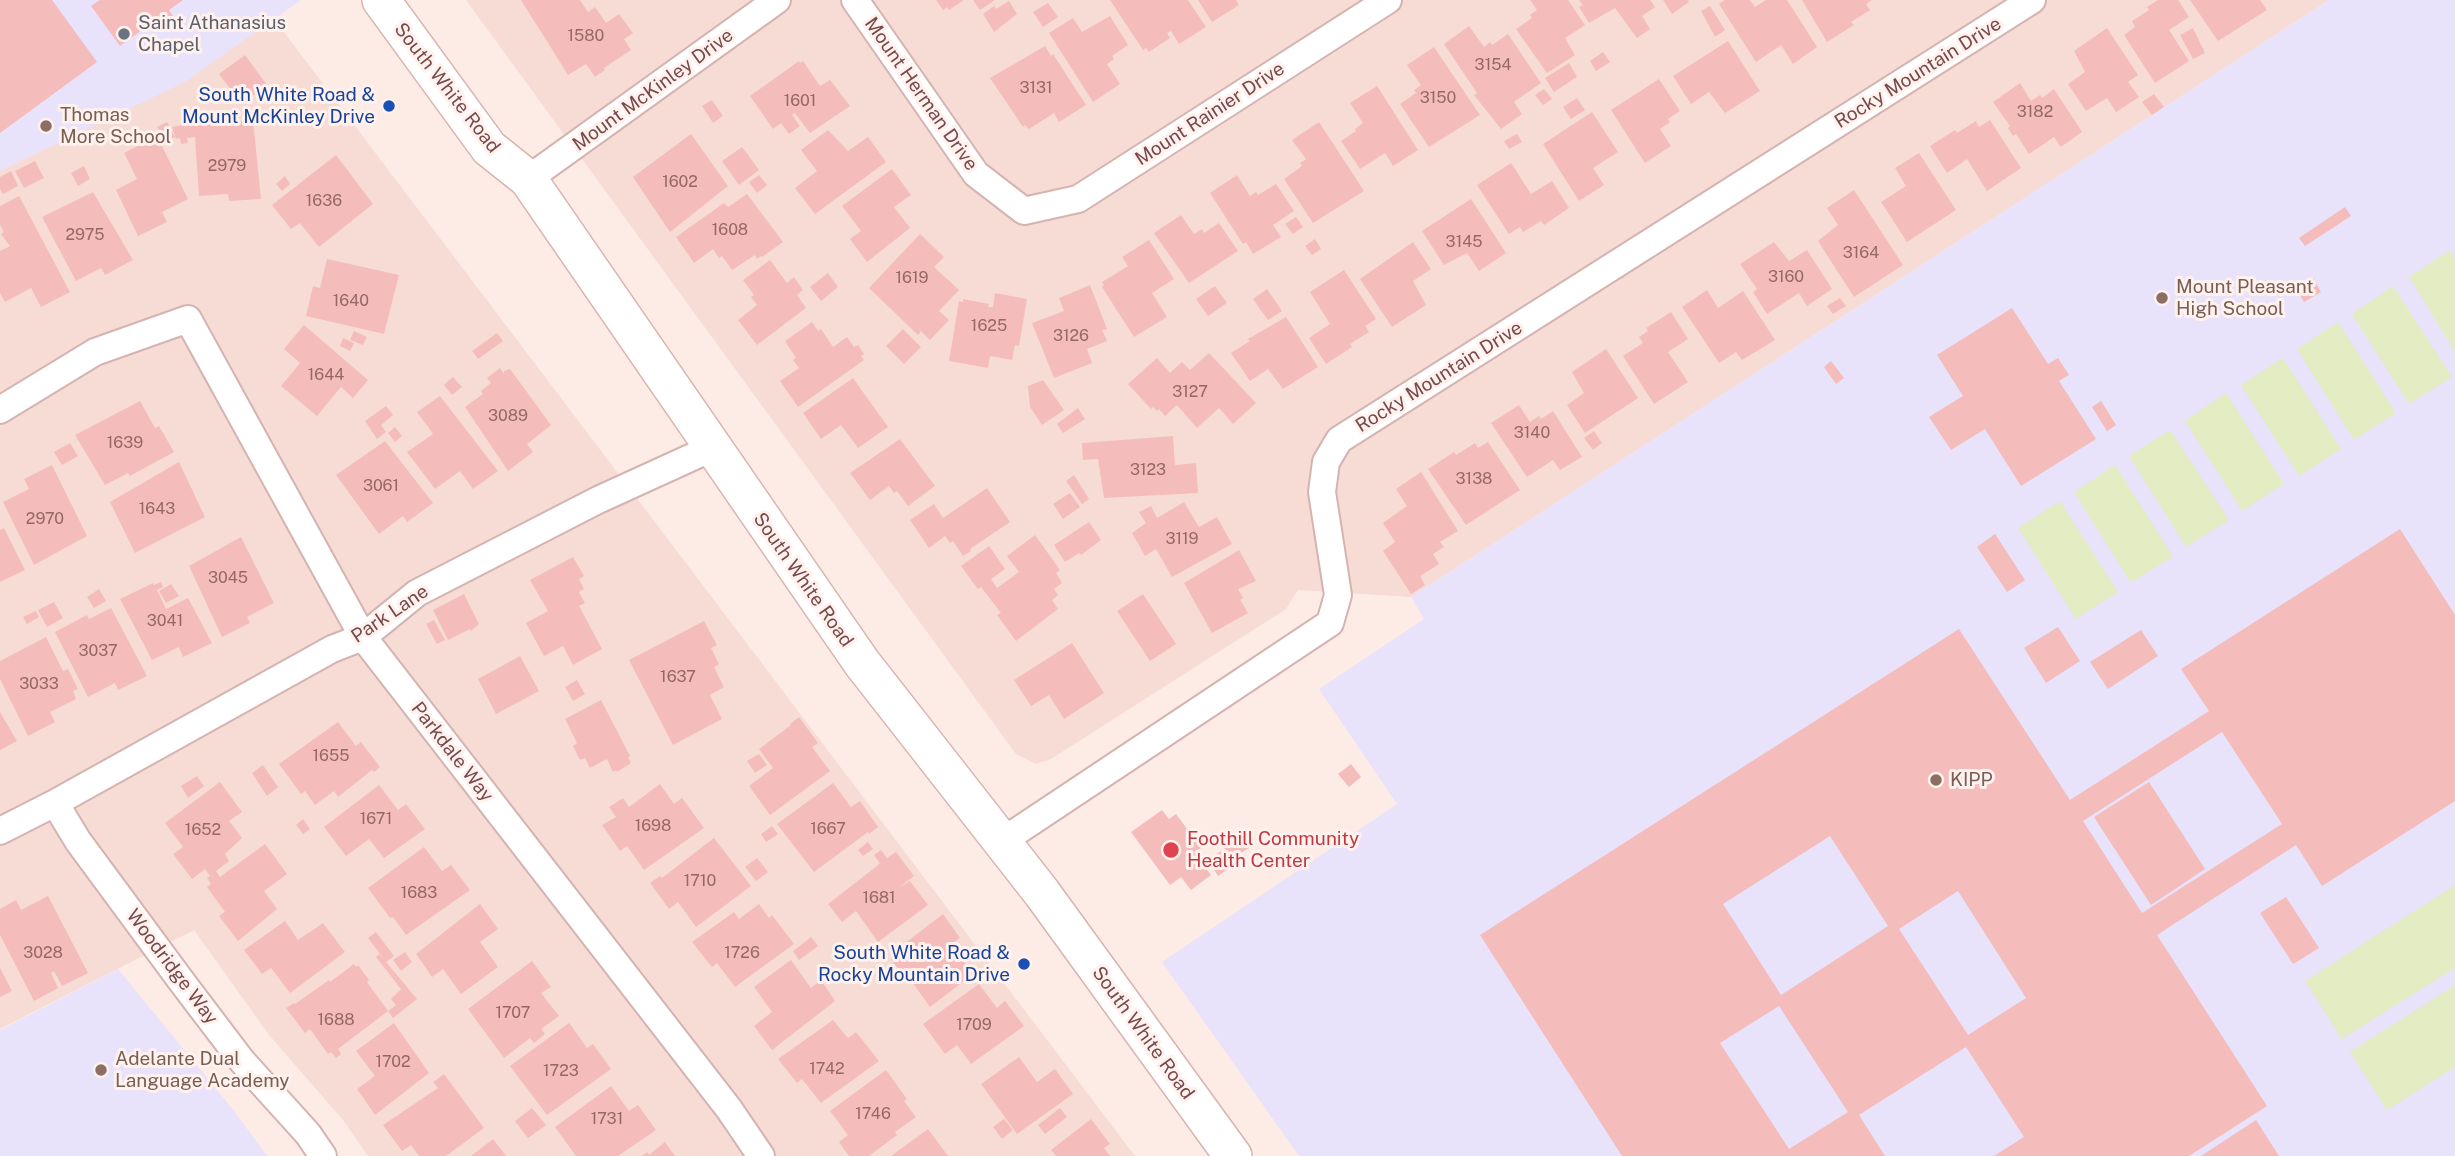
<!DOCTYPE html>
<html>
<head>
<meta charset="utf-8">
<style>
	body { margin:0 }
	canvas { display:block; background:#fdebe6 }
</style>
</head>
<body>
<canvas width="2455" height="1156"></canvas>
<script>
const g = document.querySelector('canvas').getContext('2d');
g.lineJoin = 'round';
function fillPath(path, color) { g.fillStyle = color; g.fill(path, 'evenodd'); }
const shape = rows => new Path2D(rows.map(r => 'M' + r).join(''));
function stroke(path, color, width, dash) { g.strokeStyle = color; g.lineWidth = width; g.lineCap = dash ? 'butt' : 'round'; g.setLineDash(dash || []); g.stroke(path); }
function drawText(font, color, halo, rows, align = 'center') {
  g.font = font + ' "Public Sans",sans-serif'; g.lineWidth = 6; g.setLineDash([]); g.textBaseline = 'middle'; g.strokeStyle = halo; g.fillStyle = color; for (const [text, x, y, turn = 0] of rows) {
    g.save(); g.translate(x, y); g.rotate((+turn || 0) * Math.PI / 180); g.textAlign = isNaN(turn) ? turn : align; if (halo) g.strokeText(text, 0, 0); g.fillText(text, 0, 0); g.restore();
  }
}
const residential = shape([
	[466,0,2329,0,1411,597,1298,590,1286,609,1051,759,1036,764,1016,754],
	[274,19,1135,1156,368,1156,343,1120,269,1035,194,930,0,1029,0,165]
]);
const education = shape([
	[0,0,301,0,185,82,0,171],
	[2329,0,2455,0,2455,1156,1299,1156,1162,962,1397,804,1319,689,1424,619,1411,597],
	[118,969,234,1111,267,1156,0,1156,0,1030]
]);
const green = shape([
	[2450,250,2455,258,2455,351,2409,277],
	[2393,286,2452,377,2409,404,2352,314],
	[2338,322,2396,413,2354,440,2297,349],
	[2283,358,2341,449,2299,476,2241,385],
	[2226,393,2284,484,2242,511,2185,421],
	[2170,430,2229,520,2186,547,2129,456],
	[2115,465,2173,556,2131,583,2074,492],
	[2060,501,2118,592,2076,619,2018,528],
	[2455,885,2455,968,2342,1039,2305,981],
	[2455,985,2455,1067,2387,1110,2350,1052]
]);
const building = shape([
	[0,0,52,0,97,62,0,133],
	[100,0,183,0,169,10,173,16,164,22,160,17,120,46,91,6],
	[521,0,580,0,588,12,595,7,606,23,619,14,633,33,624,39,631,50,604,68,605,70,595,77,586,64,568,75],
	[936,0,964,0,949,10,947,7,943,10],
	[973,0,995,0,980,10],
	[1110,0,1188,0,1206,27,1179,44,1171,31,1167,33,1170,38,1149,52,1146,48,1143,50],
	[1198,0,1236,0,1239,5,1212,22],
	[1530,0,1568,0,1585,25,1565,38,1575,55,1547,73,1516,29,1532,18,1530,15,1537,10],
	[1579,0,1650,0,1655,7,1642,16,1650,29,1637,38,1615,8,1589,23,1579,7,1583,5],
	[1663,0,1688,0,1689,2,1672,14],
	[1725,0,1750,0,1755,7,1766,0,1787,0,1817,47,1793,64,1781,45,1756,62,1719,4],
	[1802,0,1872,0,1866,4,1870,10,1851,22,1854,25,1827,42],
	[2158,0,2178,0,2189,17,2169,30,2189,61,2155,83,2124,35,2135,27,2132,21,2149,10,2147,7],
	[2190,0,2260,0,2267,10,2218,41],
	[1009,1,1017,14,994,32,983,14,994,6,996,9],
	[1048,3,1058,17,1043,27,1033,12],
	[1710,6,1725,30,1715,37,1701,11],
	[1110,16,1128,45,1112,56,1114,59,1107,64,1120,84,1093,102,1049,33,1073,18,1082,32],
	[1469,26,1484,47,1490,42,1492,45,1508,34,1541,83,1514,102,1522,114,1501,129,1474,95,1477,93,1444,44],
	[2107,28,2138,75,2128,82,2139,97,2116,112,2107,98,2086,111,2068,84,2085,72,2074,51],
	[2193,28,2205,53,2193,59,2180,35],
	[1728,41,1760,91,1725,113,1709,92,1691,104,1673,76],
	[1045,46,1051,56,1053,54,1086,105,1059,122,1054,113,1029,129,1025,125,1023,127,990,78],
	[1434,47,1480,115,1429,147,1400,104,1416,93,1414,90,1421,85,1407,65],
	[1603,52,1610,62,1596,71,1590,61],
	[245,55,267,85,242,104,219,74],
	[799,61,800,63,803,61,820,86,830,80,850,106,810,133,795,113,792,115,800,126,789,134,781,123,773,129,750,96],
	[1569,63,1577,77,1554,92,1545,78],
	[1659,79,1680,111,1668,119,1670,122,1660,129,1671,146,1645,163,1611,110],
	[2020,83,2031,101,2040,95,2042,98,2054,89,2082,132,2061,147,2054,137,2029,154,2016,134,2013,136,2008,128,2010,126,1993,102],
	[1377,86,1418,150,1393,166,1385,153,1360,169,1341,141,1356,131,1355,129,1363,123,1350,103],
	[1544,89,1552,99,1543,105,1535,95],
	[2154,94,2164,107,2152,115,2142,102],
	[1577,98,1585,110,1571,119,1563,107],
	[712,100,723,116,713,123,702,106],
	[1592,112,1618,152,1593,168,1604,185,1579,201,1543,144],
	[253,120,261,199,229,201,228,194,199,196,195,137,187,138,188,143,181,144,180,138,176,139,172,127,193,123],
	[1990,120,2021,168,1987,191,1967,159,1947,173,1930,146,1955,130,1957,133,1976,121,1979,127],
	[167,122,175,137,165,142,157,127],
	[1319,122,1364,191,1313,223,1284,179,1302,166,1300,163,1306,159,1292,140],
	[828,130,848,151,868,137,886,162,815,214,795,188,817,171,801,150],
	[691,134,728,186,670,232,633,177],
	[1517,134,1522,142,1509,149,1504,141],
	[157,136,188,199,162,212,167,222,138,236,116,190,137,179,124,153],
	[742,147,759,170,739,185,722,161],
	[1919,153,1956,210,1907,242,1881,202,1906,186,1895,168],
	[336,155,373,204,319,247,300,223,291,229,272,205],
	[35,161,44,178,24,188,15,171],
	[1511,163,1531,194,1552,181,1569,208,1544,225,1541,221,1523,232,1520,227,1509,234,1477,185],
	[84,166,90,179,78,186,71,173],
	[892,169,911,195,894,207,910,228,867,262,850,239,861,231,842,206],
	[11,171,18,186,3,194,0,189,0,177],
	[759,175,767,185,757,193,749,182],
	[1237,175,1250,196,1256,192,1258,195,1276,184,1294,211,1273,225,1281,237,1253,254,1246,242,1243,244,1210,193],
	[285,176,290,184,282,191,276,184],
	[1854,190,1903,265,1854,297,1818,241,1838,225,1827,208],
	[93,192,133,260,105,275,101,268,76,281,42,217],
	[747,194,783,242,762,257,761,256,757,259,755,255,732,270,722,256,719,258,713,249,694,263,676,237,724,203,728,207],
	[19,196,70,292,41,307,31,288,5,302,0,293,0,251,10,246,1,234,4,232,0,225,0,206],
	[1471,199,1506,253,1479,271,1467,253,1444,265,1422,231],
	[2345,207,2351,216,2305,246,2299,238],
	[1181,215,1194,234,1202,229,1204,233,1219,223,1238,251,1189,283,1154,233],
	[1296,217,1303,227,1293,234,1285,224],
	[920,234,944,257,934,267,959,290,939,311,949,320,930,340,921,331,918,335,869,288],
	[1315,239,1321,249,1312,255,1305,246],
	[1149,240,1174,279,1152,293,1167,317,1134,337,1102,287,1104,285,1102,282,1128,266,1122,257],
	[1413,242,1431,269,1413,281,1426,305,1392,327,1360,279],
	[1774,242,1789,261,1807,250,1832,289,1807,306,1799,293,1767,314,1753,292,1757,289,1740,264],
	[327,259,399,275,384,334,306,316,313,286,320,288],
	[770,260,787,283,794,277,803,290,797,295,806,308,757,345,738,320,757,305,751,297,754,295,743,280],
	[1344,270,1376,319,1365,326,1369,332,1350,344,1352,347,1326,364,1309,338,1330,324,1310,292],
	[828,273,838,287,821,301,810,287],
	[2313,278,2321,292,2304,302,2296,288],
	[1090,285,1107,329,1102,330,1107,341,1087,349,1092,363,1054,378,1032,323,1064,311,1059,298],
	[1215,286,1227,303,1208,316,1196,299],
	[1267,289,1282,311,1268,320,1253,299],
	[1707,290,1718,308,1743,291,1775,340,1742,360,1736,352,1719,363,1682,307],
	[995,293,1027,299,1019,346,1015,345,1012,360,990,356,988,368,949,361,959,301,963,302,963,299,989,304,988,307,993,307],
	[1840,298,1846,306,1833,314,1827,306],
	[2012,308,2048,364,2058,358,2069,375,2059,381,2096,439,2021,486,1985,429,1951,450,1929,417,1963,396,1937,355],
	[1671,312,1688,339,1668,352,1688,382,1654,404,1623,356,1643,343,1639,337,1648,331,1646,328],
	[1286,317,1318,367,1283,389,1268,369,1250,381,1231,353,1250,341,1248,339],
	[812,322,818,331,821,329,833,347,847,337,854,347,858,345,864,354,861,356,864,360,798,407,780,381,799,368,793,360,796,358,785,341],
	[304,325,368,380,353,398,341,387,317,416,281,386,300,363,284,349],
	[903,329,921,347,904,364,886,346],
	[354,331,367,337,363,345,350,340],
	[497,333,503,341,478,359,472,351],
	[343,338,354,343,350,351,340,346],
	[1606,349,1638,398,1585,433,1567,405,1584,393,1572,372],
	[1209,353,1256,403,1233,424,1219,408,1197,428,1177,405,1165,416,1159,409,1157,411,1153,407,1151,409,1128,384,1157,358,1170,373,1182,362,1190,370],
	[1831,361,1844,378,1836,384,1824,367],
	[500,368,504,374,504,371,510,369,551,425,527,444,533,452,508,471,465,407,483,394,481,391,491,383,487,378],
	[453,377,462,387,452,395,444,385],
	[853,378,888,427,858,448,841,425,821,439,803,413],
	[1043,380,1064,410,1042,425,1030,407,1028,386],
	[440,396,498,471,473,489,460,471,435,489,407,452,433,434,417,412],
	[140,401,155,428,159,426,174,452,130,476,128,473,105,485,75,435],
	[2101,401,2116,425,2107,431,2092,407],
	[1519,405,1530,422,1539,416,1541,419,1553,411,1582,457,1560,470,1553,460,1527,477,1491,423],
	[386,406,393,415,381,425,386,432,377,439,365,421],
	[1078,408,1085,419,1063,433,1057,424],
	[395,427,402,436,395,442,388,433],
	[1594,431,1602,443,1593,450,1584,438],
	[1173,436,1175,465,1196,463,1198,493,1104,498,1098,459,1083,460,1082,443],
	[900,439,935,486,908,506,897,491,894,493,889,486,870,500,850,473],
	[385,441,433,503,407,522,403,516,379,534,336,475],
	[1488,442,1520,490,1466,525,1428,469,1454,452,1456,455,1475,443,1478,448],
	[70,443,78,456,62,465,54,452],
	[179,462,205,517,135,553,110,502],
	[52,465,87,536,34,565,3,502,29,489,24,479],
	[1421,472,1458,531,1440,542,1444,547,1433,554,1439,564,1420,576,1425,585,1411,594,1383,551,1395,542,1383,523,1407,506,1396,489],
	[1074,475,1089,499,1082,504,1066,481],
	[987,488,1010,522,970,549,971,551,963,556,953,541,950,543,945,536,929,548,910,520,934,504,943,518],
	[1070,493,1080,507,1063,519,1053,504],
	[1184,502,1199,527,1217,517,1232,544,1172,577,1156,549,1145,556,1132,533,1146,523,1139,512,1151,506,1157,518],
	[1089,522,1101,540,1081,555,1079,553,1065,562,1054,545],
	[4,528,25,570,0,582,0,530],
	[2400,529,2455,615,2455,801,2322,886,2296,845,2157,935,2267,1106,2189,1156,1994,1156,2024,1137,1966,1047,1859,1115,1885,1156,1622,1156,1480,935,1959,629,2070,800,2209,711,2181,669],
	[2222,732,2282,824,2142,913,2083,821],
	[1830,836,1888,926,1781,995,1723,904],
	[1958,891,2026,998,1968,1035,1899,929],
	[1779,1006,1848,1112,1789,1149,1720,1043],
	[1995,534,2025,580,2007,592,1977,547],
	[1035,535,1060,570,1056,573,1062,583,1054,589,1058,595,1052,600,1058,609,1016,641,997,615,1001,613,981,587,978,589,961,566,989,546,1005,569,991,579,997,588,1019,572,1007,556],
	[241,537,274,603,247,617,250,623,222,637,189,566],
	[1239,550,1256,581,1238,589,1243,598,1240,600,1248,613,1212,633,1184,583],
	[573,557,584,576,579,579,584,589,579,592,585,603,579,606,602,649,573,665,563,646,544,656,526,623,548,611,530,580],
	[161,582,163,587,157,590,166,609,188,598,212,643,183,657,179,647,152,660,120,599,153,583,154,585],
	[171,584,179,596,166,603,159,591],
	[99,589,106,601,94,608,87,597],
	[464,594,479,624,471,631,470,629,448,640,433,610],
	[1143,594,1176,644,1150,661,1117,611],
	[54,602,63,618,47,627,38,610],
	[111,608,147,676,118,690,115,683,88,697,55,632,87,615,89,619],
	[36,611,39,617,27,624,23,617],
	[434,620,445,640,437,644,426,624],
	[704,621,717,645,711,648,719,664,714,667,724,687,710,695,722,719,673,745,629,660],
	[2058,627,2080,661,2046,683,2024,648],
	[2141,630,2158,656,2108,689,2090,662],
	[46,637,63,671,68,669,78,689,73,691,76,699,50,712,55,722,28,736,0,679,0,661],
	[1072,643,1104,693,1064,719,1049,695,1031,706,1014,680],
	[520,656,539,691,496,714,478,679],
	[577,680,585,694,573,701,565,687],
	[601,700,630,756,628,757,631,763,617,772,616,770,613,772,607,759,590,768,585,758,580,760,573,746,577,743,565,719],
	[0,712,17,741,0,750],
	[799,717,818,743,812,747,830,771,770,815,749,786,773,768,759,749,791,725,790,724],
	[338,722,356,746,361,742,380,767,374,772,372,770,338,797,334,791,315,805,305,791,301,794,279,764],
	[759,754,767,765,755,773,747,761],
	[1351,764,1361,777,1349,787,1338,774],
	[263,765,278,787,267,796,252,773],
	[197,776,204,786,188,798,181,786],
	[220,782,242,812,229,821,242,838,225,854,229,861,216,871,220,877,265,844,287,874,264,891,277,909,238,941,219,916,225,912,207,887,211,884,207,878,210,876,205,869,192,879,173,854,183,847,165,823],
	[2149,782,2205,869,2151,905,2094,817],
	[833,783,851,807,860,801,878,827,869,834,868,832,814,872,777,824],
	[660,784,674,804,682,798,704,828,644,870,627,846,620,851,602,825,616,817,609,807,623,798,629,807],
	[379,785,398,810,406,804,425,829,384,858,369,839,346,856,324,827],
	[1162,810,1169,819,1176,814,1201,848,1194,852,1211,875,1191,890,1181,877,1170,885,1131,832],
	[303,819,310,829,303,834,296,825],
	[772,826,778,834,766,842,761,834],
	[1240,833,1249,848,1231,859,1222,844],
	[714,838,751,886,696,927,678,902,669,909,650,883,660,876,662,878],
	[868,842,873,849,863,856,858,850],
	[424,847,442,871,451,865,470,890,406,935,393,917,390,918,368,888],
	[881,850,887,858,896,852,914,876,898,888,910,881,928,905,878,942,856,911,842,922,828,904,877,866,880,863,874,855],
	[1221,851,1231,867,1218,876,1208,860],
	[757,858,768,872,756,881,745,867],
	[48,896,88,973,62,986,54,971,51,973,58,988,34,1001,0,935,0,909,16,900,21,910],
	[2286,897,2319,948,2293,964,2260,913],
	[480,904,498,929,480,942,498,967,461,994,443,969,432,977,416,954],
	[759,904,769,918,772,915,794,944,735,987,717,963,712,967,692,942,734,912,739,919],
	[943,914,960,938,951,944,973,974,930,1007,907,975,904,977,891,959,903,950,900,947],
	[285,921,298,940,323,923,345,952,290,993,271,968,262,974,244,950],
	[376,932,394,956,386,962,417,999,393,1018,388,1011,396,1005,391,999,401,989,376,957,379,954,384,959,368,938],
	[811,937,818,946,799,960,793,951],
	[405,952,412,962,401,971,393,960],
	[791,960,811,988,821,980,835,1001,772,1050,754,1026,772,1012,754,987],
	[532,961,551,987,541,993,559,1016,541,1029,545,1034,534,1043,530,1038,504,1058,468,1009],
	[354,964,356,967,358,965,369,980,367,982,388,1011,338,1049,341,1054,336,1058,331,1052,328,1054,310,1029,305,1033,286,1008,294,1003,295,1004,329,980,330,982],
	[0,968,12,991,0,997],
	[979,984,997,1008,1005,1001,1024,1026,971,1064,957,1045,945,1054,923,1024],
	[833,1020,848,1038,856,1032,879,1061,821,1103,802,1079,797,1083,778,1059],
	[394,1023,429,1073,375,1115,357,1089,375,1076,356,1051],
	[569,1023,587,1048,593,1044,611,1069,547,1115,510,1066],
	[1019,1057,1037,1082,1055,1069,1073,1094,1017,1134,981,1084],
	[886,1070,907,1099,904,1101,916,1117,895,1132,897,1135,869,1156,849,1156,839,1142,848,1135,830,1111],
	[444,1074,484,1128,446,1156,419,1156,411,1145,402,1151,383,1125,438,1088,433,1082],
	[611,1086,629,1111,638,1105,656,1130,618,1156,576,1156,555,1127],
	[532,1108,546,1125,528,1138,515,1121],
	[1060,1108,1067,1117,1045,1134,1038,1125],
	[1004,1119,1013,1130,1002,1139,993,1127],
	[1091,1119,1110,1144,1104,1148,1110,1156,1056,1156,1051,1150],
	[2256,1120,2279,1156,2201,1156],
	[928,1129,948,1156,891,1156],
	[493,1139,506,1156,471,1156],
	[665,1142,675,1156,642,1156,647,1152,649,1155]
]);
const street = shape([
	[855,0,976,174,1024,211,1078,199,1388,0],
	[528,179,777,0],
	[0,410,95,352,188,319,363,637,729,1109,761,1156],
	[55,803,78,841,182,982,242,1061,308,1134,323,1156],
	[0,831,55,803,332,649,363,637,417,593,598,500,712,448],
	[1001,842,1330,623,1338,595,1322,492,1326,462,1339,440,2032,0]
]);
const secondary = shape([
	[381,0,489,148,528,179,862,663,1042,893,1233,1156]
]);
const markers = [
	[124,34,7,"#6b7280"],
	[389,106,7,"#1a4fb4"],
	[46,126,7,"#8d6e63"],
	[2162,298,7,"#8d6e63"],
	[1936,780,7,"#8d6e63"],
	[1171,850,9,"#e0444e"],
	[1024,964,7,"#1a4fb4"],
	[101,1070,7,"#8d6e63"]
];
const numberNames = [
	["1580",586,36],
	["3154",1493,65],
	["3131",1036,88],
	["3150",1438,98],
	["1601",800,101],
	["3182",2035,112],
	["2979",227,166],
	["1602",680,182],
	["1636",324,201],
	["1608",730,230],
	["2975",85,235],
	["3145",1464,242],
	["3164",1861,253],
	["3160",1786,277],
	["1619",912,278],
	["1640",351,301],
	["1625",989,326],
	["3126",1071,336],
	["1644",326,375],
	["3127",1190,392],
	["3089",508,416],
	["3140",1532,433],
	["1639",125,443],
	["3123",1148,470],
	["3138",1474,479],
	["3061",381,486],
	["1643",157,509],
	["2970",45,519],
	["3119",1182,539],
	["3045",228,578],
	["3041",165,621],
	["3037",98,651],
	["1637",678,677],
	["3033",39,684],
	["1655",331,756],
	["1671",376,819],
	["1698",653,826],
	["1667",828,829],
	["1652",203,830],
	["1710",700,881],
	["1683",419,893],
	["1681",879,898],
	["3028",43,953],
	["1726",742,953],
	["1707",513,1013],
	["1688",336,1020],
	["1709",974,1025],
	["1702",393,1062],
	["1742",827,1069],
	["1723",561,1071],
	["1746",873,1114],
	["1731",607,1119]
];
const worshipNames = [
	["Saint Athanasius",138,23],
	["Chapel",138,45]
];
const streetNames = [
	["Rocky Mountain Drive",1918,73,-32],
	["South White Road",447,88,52],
	["Mount McKinley Drive",653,90,-36],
	["Mount Herman Drive",921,94,55],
	["Mount Rainier Drive",1210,114,-33],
	["Rocky Mountain Drive",1439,377,-32],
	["South White Road",803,580,55],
	["Park Lane",390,614,-34],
	["Parkdale Way",452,752,52],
	["Woodridge Way",172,967,53],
	["South White Road",1143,1033,54]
];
const transitNames = [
	["South White Road &",375,95],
	["Mount McKinley Drive",375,117],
	["South White Road &",1010,953],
	["Rocky Mountain Drive",1010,975]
];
const educationNames = [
	["Thomas",60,115],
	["More School",60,137],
	["Mount Pleasant",2176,287],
	["High School",2176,309],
	["KIPP",1950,780],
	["Adelante Dual",115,1059],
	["Language Academy",115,1081]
];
const healthNames = [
	["Foothill Community",1187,839],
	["Health Center",1187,861]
];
fillPath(residential, '#f7dcd6');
fillPath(education, '#e8e2fa');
fillPath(green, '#e3ecc3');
fillPath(building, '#f4bdbc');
stroke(street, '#d5b3b0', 30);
stroke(secondary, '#dab3af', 40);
stroke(street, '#fff', 26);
stroke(secondary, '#fff', 37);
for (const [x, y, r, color] of markers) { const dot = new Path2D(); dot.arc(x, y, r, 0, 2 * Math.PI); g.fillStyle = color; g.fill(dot); stroke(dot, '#fff1ed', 2.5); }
drawText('16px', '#976666', null, numberNames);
drawText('19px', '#5b616d', '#fff1ed', worshipNames, 'left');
drawText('19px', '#78494a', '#fff1ed', streetNames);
drawText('19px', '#164399', '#fff1ed', transitNames, 'right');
drawText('19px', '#785e54', '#fff1ed', educationNames, 'left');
drawText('19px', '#be3a42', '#fff1ed', healthNames, 'left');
</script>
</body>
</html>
